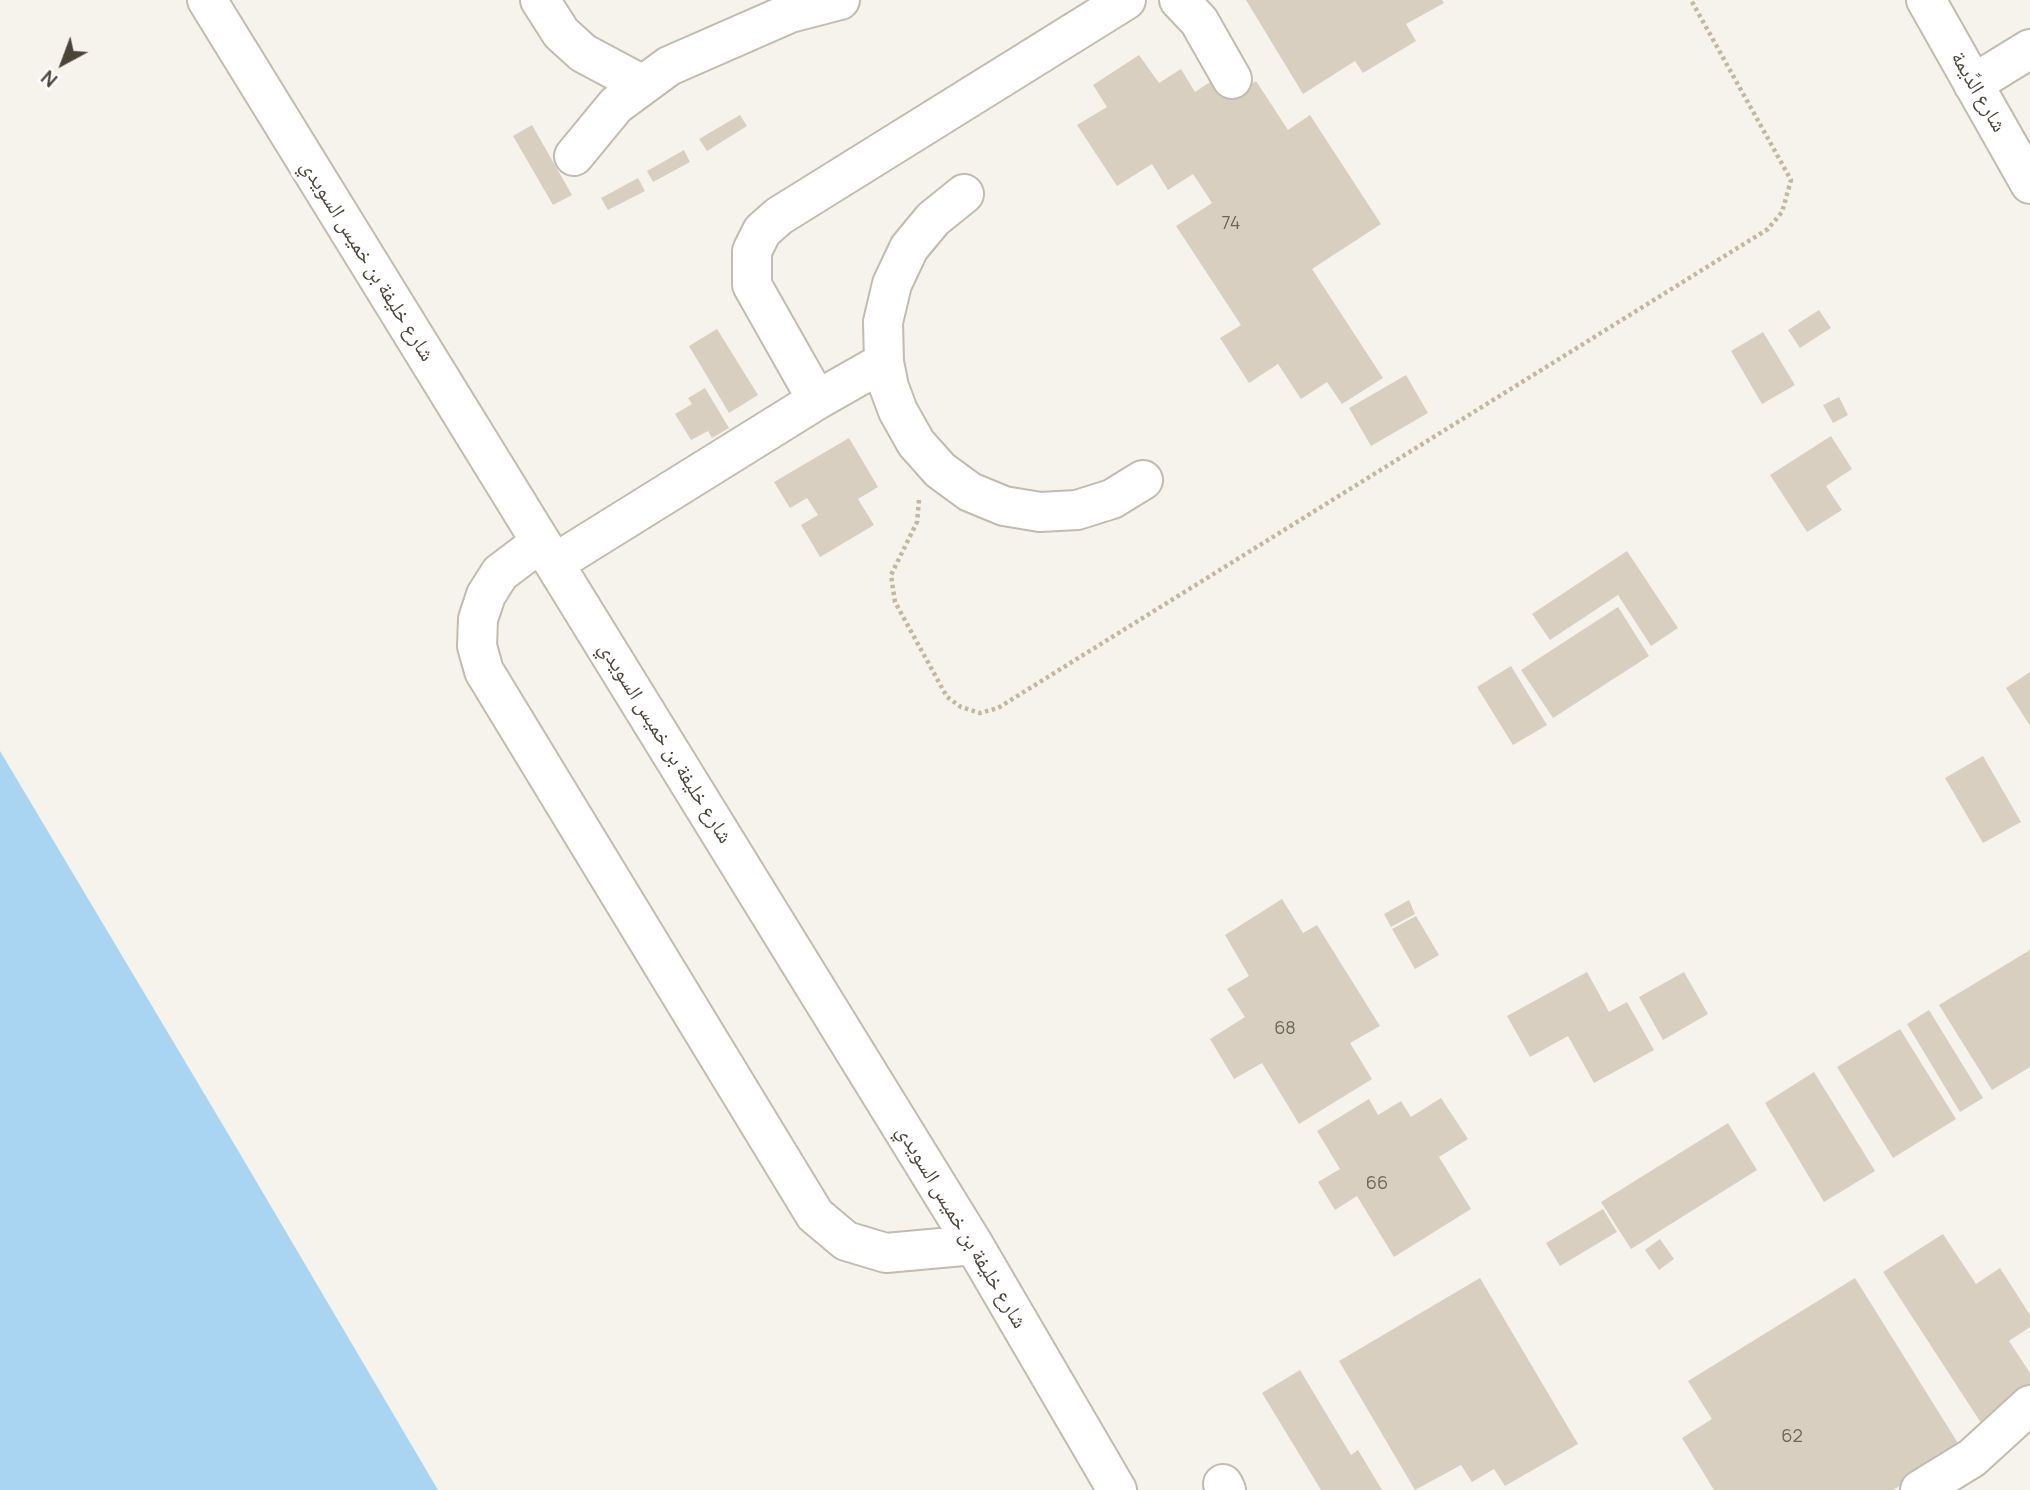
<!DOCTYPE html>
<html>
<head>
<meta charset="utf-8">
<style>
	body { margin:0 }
	#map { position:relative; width:2030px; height:1490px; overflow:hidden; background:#f6f3ec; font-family:Manrope,sans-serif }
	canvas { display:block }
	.north { position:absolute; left:28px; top:28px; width:70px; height:70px; -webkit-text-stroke:5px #fff; paint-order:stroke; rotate:221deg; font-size:19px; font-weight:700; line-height:28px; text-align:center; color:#4b4439 }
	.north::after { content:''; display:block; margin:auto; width:24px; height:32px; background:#4b4439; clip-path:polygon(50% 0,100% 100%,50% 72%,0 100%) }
</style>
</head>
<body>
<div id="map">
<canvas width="2030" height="1490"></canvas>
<div class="north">N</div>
</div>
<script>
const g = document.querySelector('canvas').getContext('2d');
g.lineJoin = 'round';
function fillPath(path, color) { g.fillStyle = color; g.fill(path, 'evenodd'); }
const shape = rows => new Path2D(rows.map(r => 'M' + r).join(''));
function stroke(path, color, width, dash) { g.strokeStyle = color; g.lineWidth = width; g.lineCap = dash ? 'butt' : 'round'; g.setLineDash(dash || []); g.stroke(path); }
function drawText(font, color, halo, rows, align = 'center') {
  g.font = font + ' Manrope,"Noto Naskh Arabic",sans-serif'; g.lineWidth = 7; g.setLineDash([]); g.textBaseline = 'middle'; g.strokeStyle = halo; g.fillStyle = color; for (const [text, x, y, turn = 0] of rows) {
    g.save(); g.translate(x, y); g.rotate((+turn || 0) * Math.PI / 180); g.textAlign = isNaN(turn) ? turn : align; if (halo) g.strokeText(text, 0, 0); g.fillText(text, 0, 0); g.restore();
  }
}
const water = shape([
	[0,751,236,1147,438,1490,0,1490]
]);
const building = shape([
	[1246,0,1442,0,1444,3,1406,24,1416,41,1363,73,1355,61,1303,94],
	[1139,55,1159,83,1181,69,1195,92,1219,76,1232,97,1256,81,1288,130,1310,115,1381,224,1312,269,1383,378,1342,404,1327,382,1301,399,1278,364,1249,383,1220,338,1241,325,1176,226,1212,203,1193,174,1168,190,1152,164,1117,186,1077,125,1107,107,1093,85],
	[740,115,747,126,707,151,699,139],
	[532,125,572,195,553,205,513,136],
	[684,150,690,162,653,182,647,171],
	[638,178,645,191,608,210,601,198],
	[1819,310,1831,328,1800,348,1788,330],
	[717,329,758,395,729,413,689,346],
	[1763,332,1795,385,1762,404,1731,351],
	[1406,375,1428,413,1371,446,1349,408],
	[705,388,729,428,712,438,708,431,691,440,675,414,692,404,688,398],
	[1839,397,1848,415,1833,423,1823,405],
	[1831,436,1852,469,1826,486,1842,510,1807,532,1770,475],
	[849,438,878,487,858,499,874,525,820,557,801,525,818,515,807,498,790,508,774,482],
	[1627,551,1678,628,1651,646,1618,595,1550,640,1532,614],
	[1618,607,1649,656,1553,718,1521,670],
	[1511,666,1547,725,1513,745,1477,687],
	[2030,672,2030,726,2006,688],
	[1983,756,2021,822,1983,843,1945,778],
	[1282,899,1303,933,1317,925,1380,1026,1350,1043,1372,1079,1299,1124,1262,1063,1234,1079,1210,1039,1245,1017,1227,989,1249,976,1225,935],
	[1409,900,1415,914,1391,927,1384,914],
	[1416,916,1439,955,1415,969,1392,929],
	[2030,950,2030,1067,1992,1090,1939,1005],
	[1587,972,1609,1012,1627,1002,1654,1050,1594,1083,1568,1036,1530,1057,1507,1016],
	[1684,972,1708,1014,1663,1040,1639,997],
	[1929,1010,1983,1098,1960,1112,1907,1024],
	[1900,1029,1956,1119,1893,1158,1837,1067],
	[1814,1072,1875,1171,1824,1202,1765,1103],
	[1441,1098,1468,1139,1439,1157,1471,1209,1394,1257,1357,1196,1335,1210,1318,1182,1340,1169,1317,1131,1369,1099,1378,1115,1401,1101,1411,1117],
	[1728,1123,1757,1170,1631,1249,1601,1202],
	[1603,1209,1617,1232,1560,1266,1546,1243],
	[1943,1234,1976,1284,2000,1268,2030,1315,2030,1327,2009,1341,2030,1373,2030,1400,1985,1429,1883,1272],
	[1660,1239,1674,1259,1659,1270,1645,1250],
	[1480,1278,1578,1444,1505,1486,1494,1469,1472,1482,1461,1465,1415,1490,1339,1361],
	[1855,1278,1961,1448,1893,1490,1714,1490,1682,1438,1712,1419,1688,1381],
	[1300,1370,1351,1455,1358,1450,1382,1490,1321,1490,1262,1393]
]);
const path = shape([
	[919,500,917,522,891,575,895,602,947,697,961,707,980,713,998,708,1768,229,1782,212,1791,180,1691,0]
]);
const minor = shape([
	[207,0,974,1245,1117,1490],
	[540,0,561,33,583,53,641,84],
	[1179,0,1199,21,1232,79],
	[1926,0,2030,184],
	[1973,84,2030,49],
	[574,156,616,105,669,66,790,13,840,0],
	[964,194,933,219,909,248,892,284,883,322,884,362,889,387,898,411,916,443,940,470,970,492,1004,506,1040,512,1077,510,1112,499,1143,480],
	[817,400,752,285,752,251,762,231,779,216,1126,0],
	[541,542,500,573,486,595,478,619,477,646,484,671,815,1215,846,1241,886,1253,974,1245],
	[555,563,817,400,884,362],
	[1223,1484,1226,1490],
	[1920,1490,1972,1458,2030,1405]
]);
const numberNames = [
	["74",1231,224],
	["68",1285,1029],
	["66",1377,1184],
	["62",1792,1437]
];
const streetNames = [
	["شارع الدِّيمة",1978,92,60],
	["شارع خليفة بن خميس السويدي",367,261,58],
	["شارع خليفة بن خميس السويدي",665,743,58],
	["شارع خليفة بن خميس السويدي",961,1227,59]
];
fillPath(water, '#a9d4f2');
fillPath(building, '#d8cfc1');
stroke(minor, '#c2bbae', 42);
stroke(path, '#c4b79f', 4.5, [3.5, 3.5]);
stroke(minor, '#fff', 38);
drawText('18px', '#6e675b', null, numberNames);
drawText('21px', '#4b4439', '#fff', streetNames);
</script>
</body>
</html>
